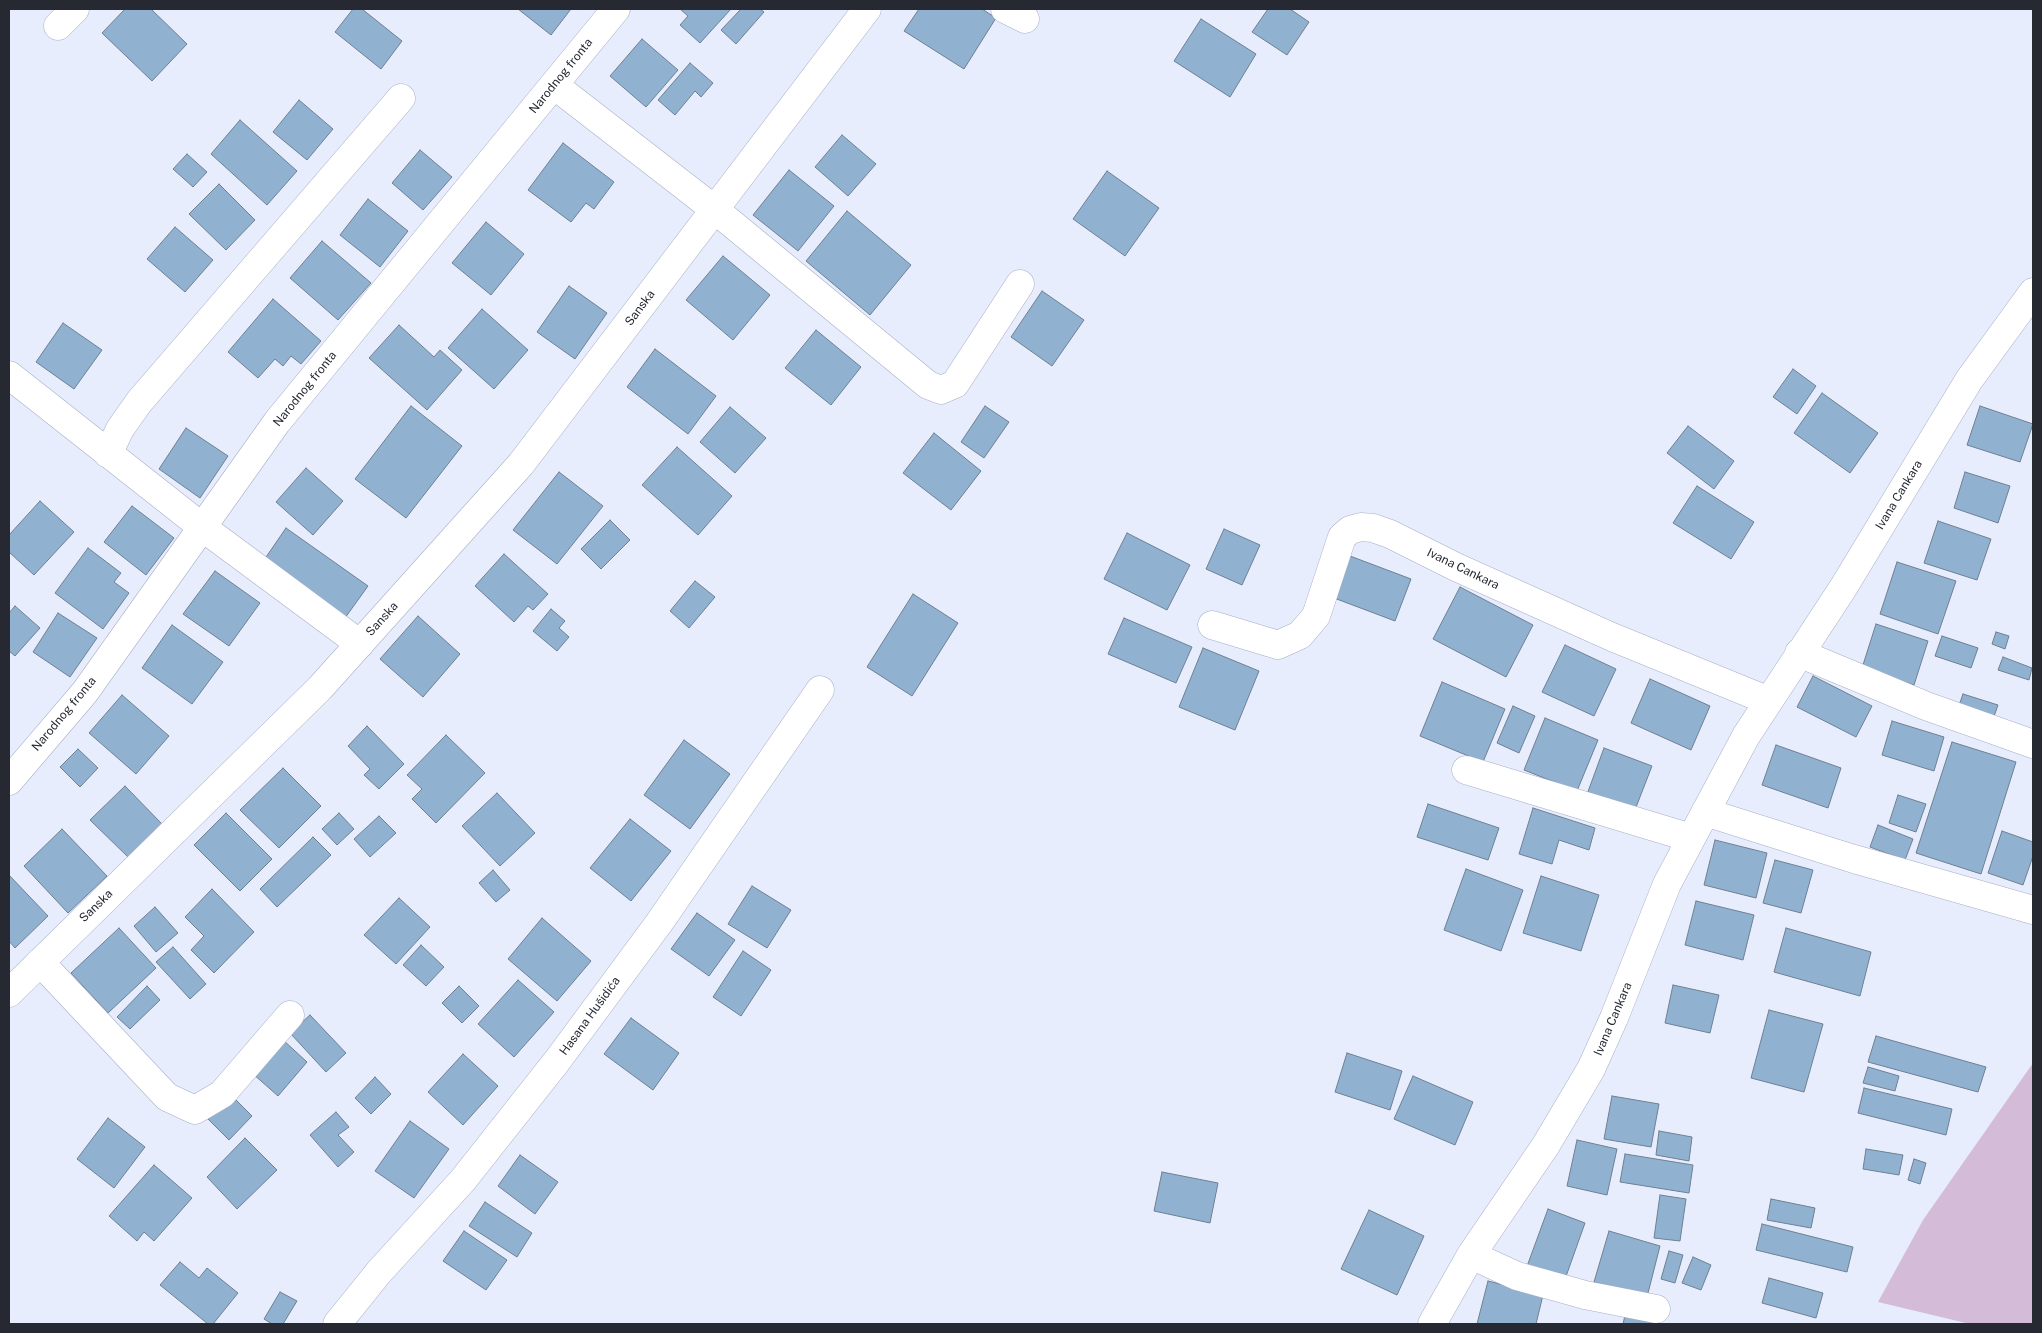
<!DOCTYPE html>
<html>
<head>
<meta charset="utf-8">
<style>
	body { margin:0 }
	#map { position:relative; width:2042px; height:1333px; overflow:hidden; background:#e8edfd; font-family:"Public Sans",sans-serif }
	canvas { display:block }
	.frame { position:absolute; inset:0; border:10px solid #262932; pointer-events:none }
</style>
</head>
<body>
<div id="map">
<canvas width="2042" height="1333"></canvas>
<div class="frame"></div>
</div>
<script>
const g = document.querySelector('canvas').getContext('2d');
g.lineJoin = 'round';
function fillPath(path, color) { g.fillStyle = color; g.fill(path, 'evenodd'); }
const shape = rows => new Path2D(rows.map(r => 'M' + r).join(''));
function stroke(path, color, width, dash) { g.strokeStyle = color; g.lineWidth = width; g.lineCap = dash ? 'butt' : 'round'; g.setLineDash(dash || []); g.stroke(path); }
function drawText(font, color, halo, rows, align = 'center') {
  g.font = font + ' "Public Sans",sans-serif'; g.lineWidth = 5; g.setLineDash([]); g.textBaseline = 'middle'; g.strokeStyle = halo; g.fillStyle = color; for (const [text, x, y, turn = 0] of rows) {
    g.save(); g.translate(x, y); g.rotate((+turn || 0) * Math.PI / 180); g.textAlign = isNaN(turn) ? turn : align; if (halo) g.strokeText(text, 0, 0); g.fillText(text, 0, 0); g.restore();
  }
}
const green = shape([
	[2033,1063,2033,1324,1970,1324,1878,1302,1923,1220]
]);
const building = shape([
	[125,9,151,9,187,44,152,81,102,33,125,9],
	[353,9,362,9,402,41,381,69,335,32,353,9],
	[518,9,571,9,551,35,518,9],
	[680,9,731,9,700,43,680,25,688,16,680,9],
	[741,9,760,9,764,12,736,44,721,30,741,9],
	[919,9,982,9,996,18,964,69,904,31,919,9],
	[1268,9,1290,9,1309,22,1287,55,1252,32,1268,9],
	[1201,19,1256,54,1230,97,1174,61,1201,19],
	[642,39,678,70,646,107,610,76,642,39],
	[690,63,713,83,701,97,695,91,675,115,658,100,690,63],
	[299,100,333,129,307,160,273,132,299,100],
	[240,120,297,171,267,205,211,154,240,120],
	[842,135,876,164,848,196,815,167,842,135],
	[563,143,614,182,594,209,586,203,571,222,528,190,563,143],
	[420,150,452,177,423,210,392,183,420,150],
	[187,154,207,172,193,187,173,169,187,154],
	[789,170,834,206,798,251,753,215,789,170],
	[1107,171,1159,208,1125,256,1073,219,1107,171],
	[219,184,255,220,226,250,189,214,219,184],
	[368,199,408,231,380,267,340,235,368,199],
	[847,211,911,265,870,315,806,261,847,211],
	[486,222,524,254,491,295,452,263,486,222],
	[175,227,213,260,185,292,147,259,175,227],
	[322,241,371,283,338,320,290,278,322,241],
	[723,256,770,295,733,340,686,300,723,256],
	[569,286,607,313,575,359,537,332,569,286],
	[1042,291,1084,320,1052,366,1011,337,1042,291],
	[273,299,321,341,301,364,291,356,283,366,275,359,258,378,228,352,273,299],
	[482,309,528,350,494,389,448,348,482,309],
	[63,323,102,350,74,389,36,362,63,323],
	[399,325,434,357,440,350,462,370,427,410,369,358,399,325],
	[816,330,861,367,831,405,785,368,816,330],
	[655,349,716,396,688,434,627,387,655,349],
	[1793,369,1816,386,1797,414,1773,397,1793,369],
	[1822,393,1878,433,1850,473,1794,433,1822,393],
	[411,406,462,446,406,518,355,479,411,406],
	[985,406,1009,422,984,458,961,442,985,406],
	[1980,406,2033,424,2020,462,1967,445,1980,406],
	[730,407,766,438,735,473,700,442,730,407],
	[1688,426,1734,461,1714,489,1667,453,1688,426],
	[186,428,228,456,200,498,159,469,186,428],
	[934,433,981,471,951,510,903,473,934,433],
	[677,447,732,496,698,535,642,485,677,447],
	[306,468,343,501,313,535,276,502,306,468],
	[559,472,603,506,557,564,513,530,559,472],
	[1965,472,2010,486,1998,523,1954,508,1965,472],
	[1697,486,1754,522,1731,559,1673,523,1697,486],
	[40,501,74,532,34,575,9,552,9,535,40,501],
	[132,506,174,538,146,575,104,542,132,506],
	[610,520,630,540,601,569,581,549,610,520],
	[1938,521,1991,539,1977,580,1924,563,1938,521],
	[286,528,368,586,345,618,264,560,286,528],
	[1224,529,1260,545,1242,585,1206,569,1224,529],
	[1127,533,1190,565,1167,610,1104,579,1127,533],
	[88,548,121,573,114,582,129,593,103,629,55,593,88,548],
	[504,554,548,594,533,610,528,606,514,622,475,586,504,554],
	[1350,556,1411,579,1395,621,1334,598,1350,556],
	[1897,562,1956,581,1938,634,1880,614,1897,562],
	[215,571,260,603,229,646,183,614,215,571],
	[695,581,715,597,689,628,670,611,695,581],
	[1460,587,1533,625,1506,677,1433,639,1460,587],
	[913,594,958,623,912,696,867,667,913,594],
	[15,606,40,628,15,656,9,651,9,613,15,606],
	[551,609,565,621,559,628,569,637,557,651,533,631,551,609],
	[58,613,97,638,70,677,33,652,58,613],
	[418,616,460,654,423,697,380,659,418,616],
	[1124,618,1192,647,1176,683,1108,654,1124,618],
	[1876,624,1928,641,1914,685,1862,668,1876,624],
	[172,625,223,662,192,704,142,668,172,625],
	[1996,632,2009,636,2005,649,1992,644,1996,632],
	[1942,636,1978,648,1971,668,1935,656,1942,636],
	[1565,645,1616,669,1594,716,1542,692,1565,645],
	[1203,648,1259,671,1235,730,1179,707,1203,648],
	[2003,657,2032,668,2029,680,1998,670,2003,657],
	[1813,676,1872,706,1856,737,1797,707,1813,676],
	[1650,679,1710,706,1691,750,1631,723,1650,679],
	[1442,682,1505,709,1483,762,1420,736,1442,682],
	[1963,694,1998,705,1992,722,1957,711,1963,694],
	[122,695,169,736,136,774,89,733,122,695],
	[1513,706,1535,716,1519,753,1497,743,1513,706],
	[1545,718,1598,740,1577,791,1524,770,1545,718],
	[1892,721,1944,737,1934,771,1882,755,1892,721],
	[367,726,404,764,379,789,364,775,370,769,348,746,367,726],
	[446,735,485,773,436,823,412,799,422,789,407,775,446,735],
	[684,740,730,774,690,829,644,795,684,740],
	[1952,742,2016,762,1981,874,1916,853,1952,742],
	[1776,745,1841,768,1828,808,1762,785,1776,745],
	[1604,748,1652,766,1633,815,1586,797,1604,748],
	[78,749,98,768,80,787,60,767,78,749],
	[283,768,321,806,279,848,240,810,283,768],
	[125,786,162,824,128,857,90,820,125,786],
	[497,793,535,833,500,866,462,826,497,793],
	[1898,795,1926,804,1916,832,1889,823,1898,795],
	[1428,804,1499,828,1488,860,1417,837,1428,804],
	[1533,808,1595,828,1589,850,1559,840,1552,864,1519,854,1533,808],
	[226,813,272,859,240,891,194,845,226,813],
	[339,813,354,829,337,845,322,829,339,813],
	[379,816,396,833,370,857,354,839,379,816],
	[630,819,671,851,631,901,590,868,630,819],
	[1878,825,1913,839,1905,860,1870,847,1878,825],
	[62,829,107,876,68,913,24,866,62,829],
	[2002,831,2033,842,2033,856,2023,885,1988,873,2002,831],
	[313,837,331,855,277,907,260,889,313,837],
	[1715,840,1767,853,1756,898,1704,885,1715,840],
	[1775,860,1813,870,1801,913,1763,903,1775,860],
	[1466,869,1523,890,1501,951,1444,930,1466,869],
	[493,870,510,890,496,902,479,883,493,870],
	[9,875,48,916,15,948,9,941,9,875],
	[1541,876,1599,895,1581,951,1523,933,1541,876],
	[752,886,791,910,767,948,728,924,752,886],
	[212,889,254,932,214,973,191,950,204,936,185,917,212,889],
	[399,898,430,927,396,964,364,935,399,898],
	[1696,901,1754,915,1743,960,1685,945,1696,901],
	[155,907,178,933,156,952,134,926,155,907],
	[697,913,735,940,709,976,671,949,697,913],
	[542,918,591,961,557,1001,508,959,542,918],
	[119,928,156,968,108,1013,71,973,119,928],
	[1786,928,1871,952,1860,996,1774,972,1786,928],
	[421,945,444,967,426,986,403,965,421,945],
	[173,947,206,984,190,999,156,962,173,947],
	[743,951,771,970,741,1016,713,997,743,951],
	[518,980,554,1012,514,1057,478,1024,518,980],
	[1673,985,1719,995,1710,1033,1665,1023,1673,985],
	[147,986,160,1000,130,1029,117,1017,147,986],
	[459,986,479,1006,462,1023,442,1003,459,986],
	[1769,1010,1823,1024,1804,1092,1751,1078,1769,1010],
	[310,1015,346,1053,326,1072,290,1033,310,1015],
	[631,1018,679,1053,653,1090,604,1054,631,1018],
	[1876,1036,1986,1067,1978,1092,1868,1062,1876,1036],
	[282,1039,307,1062,278,1096,252,1073,282,1039],
	[1347,1053,1402,1071,1390,1110,1335,1092,1347,1053],
	[463,1054,498,1086,463,1125,428,1092,463,1054],
	[1868,1067,1899,1076,1895,1091,1863,1083,1868,1067],
	[1413,1076,1473,1102,1455,1145,1394,1119,1413,1076],
	[375,1077,391,1094,371,1114,355,1098,375,1077],
	[1864,1088,1952,1109,1946,1135,1858,1113,1864,1088],
	[230,1094,252,1116,229,1140,207,1118,230,1094],
	[1612,1096,1659,1104,1651,1147,1604,1139,1612,1096],
	[336,1112,349,1127,338,1135,354,1152,338,1167,310,1135,336,1112],
	[108,1118,145,1147,114,1188,77,1159,108,1118],
	[410,1121,449,1149,414,1198,375,1171,410,1121],
	[1659,1131,1692,1137,1689,1161,1656,1155,1659,1131],
	[245,1138,277,1170,237,1209,207,1177,245,1138],
	[1577,1140,1617,1149,1607,1195,1567,1186,1577,1140],
	[1866,1149,1903,1155,1899,1175,1863,1169,1866,1149],
	[1625,1154,1693,1165,1689,1193,1620,1182,1625,1154],
	[520,1155,558,1182,535,1214,498,1186,520,1155],
	[1914,1159,1926,1163,1920,1184,1908,1180,1914,1159],
	[154,1165,192,1198,154,1241,144,1232,137,1241,109,1216,154,1165],
	[1162,1172,1218,1183,1210,1223,1154,1211,1162,1172],
	[1660,1195,1686,1199,1680,1241,1654,1238,1660,1195],
	[1771,1199,1815,1208,1811,1228,1767,1220,1771,1199],
	[485,1202,532,1233,517,1257,469,1226,485,1202],
	[1548,1209,1585,1223,1564,1282,1526,1269,1548,1209],
	[1369,1210,1424,1236,1397,1295,1341,1269,1369,1210],
	[1762,1224,1853,1247,1847,1272,1756,1250,1762,1224],
	[464,1231,507,1260,486,1290,443,1261,464,1231],
	[1609,1231,1660,1246,1647,1297,1594,1282,1609,1231],
	[1669,1251,1683,1255,1675,1283,1661,1279,1669,1251],
	[1693,1257,1711,1265,1701,1290,1682,1283,1693,1257],
	[180,1262,199,1278,207,1268,238,1293,213,1324,208,1324,160,1285,180,1262],
	[1769,1278,1823,1293,1816,1318,1762,1303,1769,1278],
	[1488,1281,1543,1295,1536,1324,1477,1324,1488,1281],
	[280,1292,297,1301,283,1324,272,1324,264,1319,280,1292],
	[1626,1311,1660,1320,1659,1324,1623,1324,1626,1311]
]);
const minor = shape([
	[1005,9,1025,19],
	[58,26,75,9],
	[554,85,714,209,928,385,941,390,955,384,1020,284],
	[9,375,202,527,360,644],
	[108,454,120,429,139,402,401,98],
	[1212,625,1278,645,1300,635,1316,616,1342,537,1350,530,1361,527,1373,528,1390,534,1456,567,1612,637,1769,701],
	[1799,653,1926,706,2033,744],
	[1466,770,1691,838],
	[9,781,85,692,277,422,616,9],
	[1705,812,1854,859,2033,910],
	[40,962,167,1097,195,1110,222,1094,290,1015],
	[9,993,320,688,521,464,867,9],
	[1471,1255,1517,1276,1585,1295,1656,1309],
	[337,1324,379,1272,463,1180,557,1061,659,923,820,690],
	[1432,1324,1471,1255,1546,1145,1591,1069,1614,1018,1667,884,1746,736,1843,588,1969,380,2033,292]
]);
const streetNames = [
	["Narodnog fronta",561,76,-51],
	["Sanska",640,308,-53],
	["Narodnog fronta",305,389,-51],
	["Ivana Cankara",1899,495,-59],
	["Ivana Cankara",1463,569,26],
	["Sanska",382,619,-48],
	["Narodnog fronta",64,714,-50],
	["Sanska",96,906,-44],
	["Hasana Hušidića",590,1016,-54],
	["Ivana Cankara",1613,1019,-67]
];
fillPath(green, '#d4bbd7');
fillPath(building, '#91b1d0');
stroke(building, '#6d8093', 1);
stroke(minor, '#a7aec7', 29);
stroke(minor, '#fff', 28);
drawText('12px', '#262932', '#fff', streetNames);
</script>
</body>
</html>
